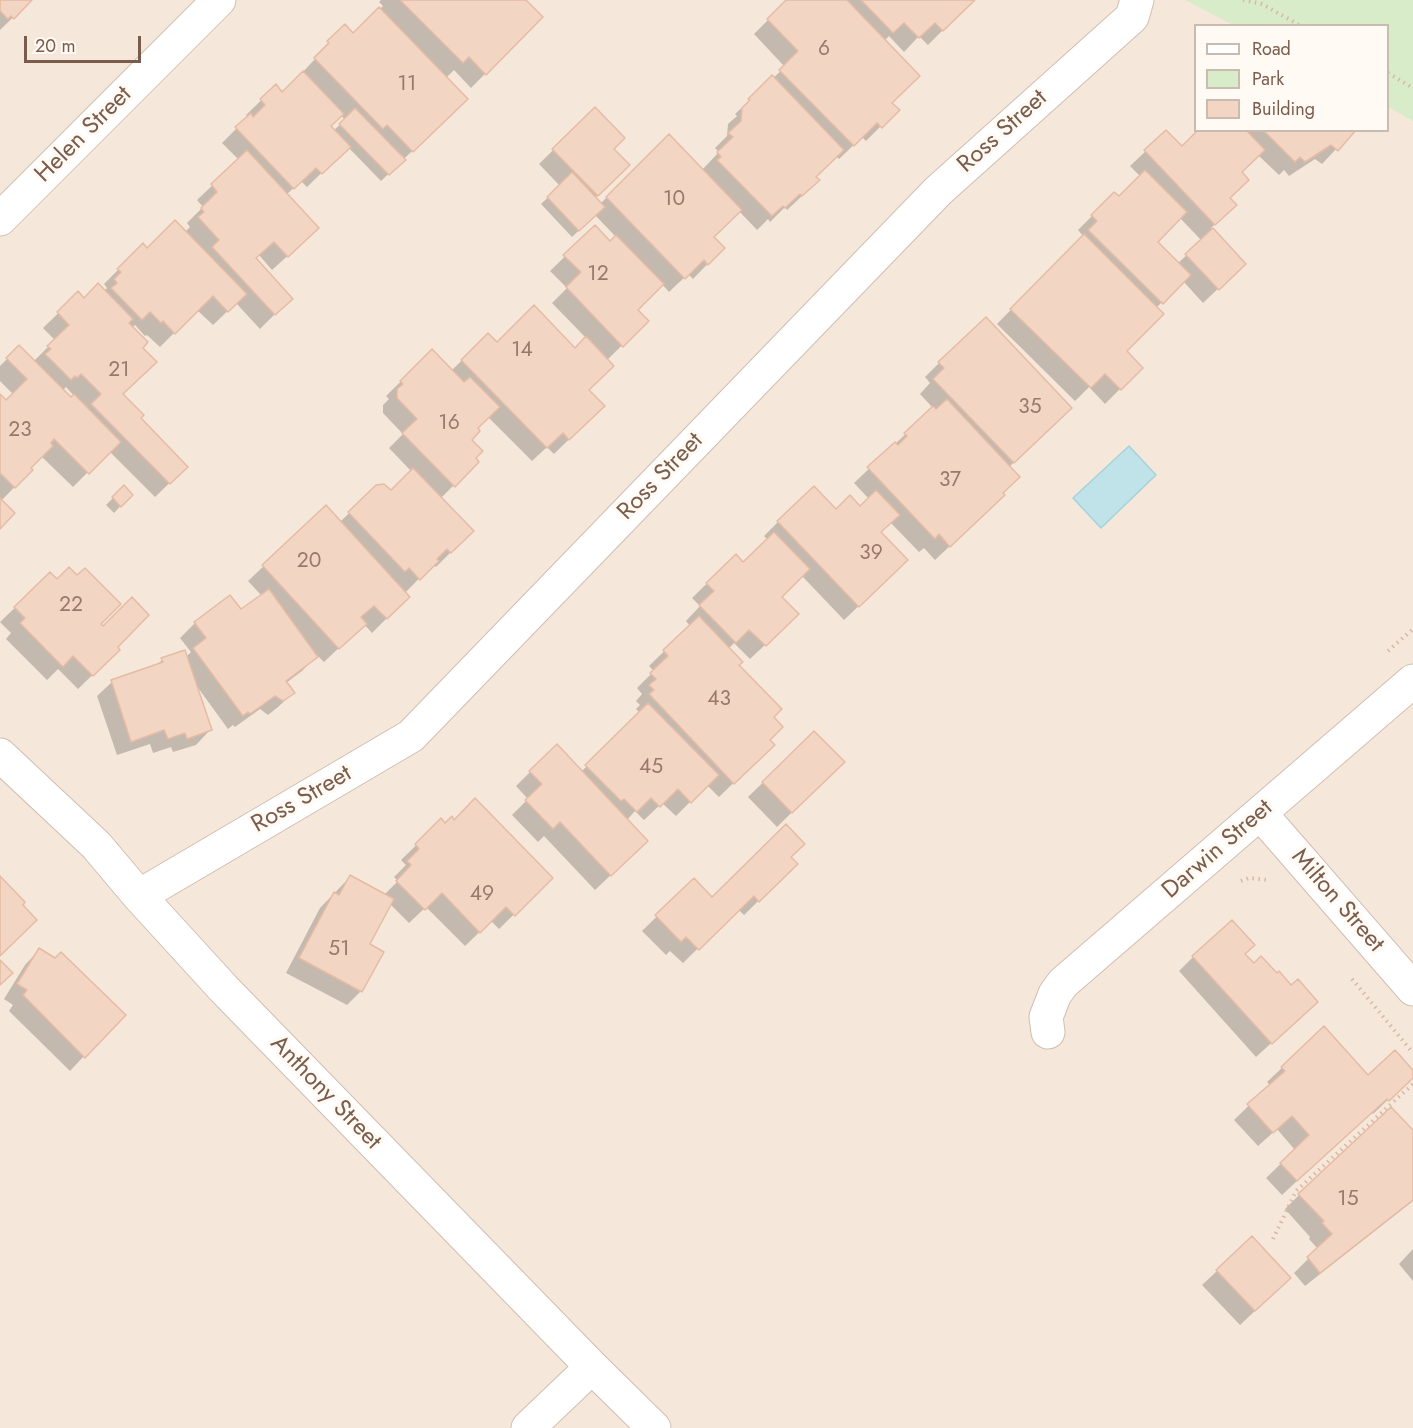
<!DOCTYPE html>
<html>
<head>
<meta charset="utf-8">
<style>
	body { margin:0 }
	#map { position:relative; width:1413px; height:1428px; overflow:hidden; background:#fdf6ec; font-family:Jost,sans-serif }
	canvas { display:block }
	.legend { position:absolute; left:1194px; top:24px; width:195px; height:108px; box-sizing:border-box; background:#fffaf3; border:2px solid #cabbb1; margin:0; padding:8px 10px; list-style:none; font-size:18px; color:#7a5c4d }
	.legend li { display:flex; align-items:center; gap:12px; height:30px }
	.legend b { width:30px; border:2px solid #cabbb1 }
	.scale { position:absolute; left:24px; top:36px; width:117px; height:27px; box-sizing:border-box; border:3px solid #7a5c4d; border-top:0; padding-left:8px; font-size:18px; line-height:21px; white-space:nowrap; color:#7a5c4d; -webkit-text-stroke:4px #fffaf3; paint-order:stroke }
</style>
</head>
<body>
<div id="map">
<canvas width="1413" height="1428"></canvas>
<ul class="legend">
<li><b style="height:8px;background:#fff"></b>Road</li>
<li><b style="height:16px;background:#d8ecc9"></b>Park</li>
<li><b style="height:16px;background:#f3d5c3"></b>Building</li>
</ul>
<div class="scale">20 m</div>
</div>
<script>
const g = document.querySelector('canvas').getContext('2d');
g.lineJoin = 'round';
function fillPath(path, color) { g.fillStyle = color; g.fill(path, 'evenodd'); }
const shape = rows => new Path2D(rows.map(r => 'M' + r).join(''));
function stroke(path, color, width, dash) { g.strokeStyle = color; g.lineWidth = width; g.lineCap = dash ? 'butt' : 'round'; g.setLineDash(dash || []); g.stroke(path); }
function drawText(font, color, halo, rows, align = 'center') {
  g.font = font + ' Jost,sans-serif'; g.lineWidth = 6; g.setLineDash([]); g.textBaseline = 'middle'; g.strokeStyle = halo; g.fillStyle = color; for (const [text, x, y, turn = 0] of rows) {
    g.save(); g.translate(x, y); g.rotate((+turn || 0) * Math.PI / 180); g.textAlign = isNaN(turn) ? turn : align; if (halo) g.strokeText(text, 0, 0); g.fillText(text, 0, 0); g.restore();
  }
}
const residential = shape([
	[0,0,1413,0,1413,1428,0,1428],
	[1196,26,1388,26,1388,130,1196,130]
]);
const green = shape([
	[1185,0,1413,0,1413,121,1388,107,1388,26,1233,25]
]);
const water = shape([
	[1129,446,1156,475,1101,528,1073,498,1129,446]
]);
const shadow = shape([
	[0,0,31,0,0,30],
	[381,0,524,0,541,17,471,88,454,70,446,78,466,99,381,181,348,147,307,187,301,181,286,195,303,242,272,270,259,255,254,259,276,313,260,329,236,303,213,325,197,310,160,347,147,335,145,336,135,325,132,328,141,348,121,395,139,418,186,467,155,497,109,451,73,487,41,456,29,468,31,470,1,501,0,527,0,396,6,402,14,395,0,381,0,366,19,347,34,361,55,340,43,328,78,294,84,300,104,291,107,288,104,284,143,245,147,250,185,232,190,227,187,223,203,207,197,200,239,160,222,143,248,117,246,115,276,86,282,94,316,58,314,57,345,26,353,35,383,6,379,2],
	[341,115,345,120,333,131,329,127],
	[66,387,74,396,71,399,63,390],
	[788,0,973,0,928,45,919,36,904,52,889,36,884,41,890,103,897,110,866,141,862,137,839,159,836,156,814,178,803,195,787,210,785,207,770,222,768,219,757,230,739,211,712,237,723,248,693,279,688,274,669,292,662,284,636,310,647,321,607,360,587,390,603,406,554,454,547,447,532,461,488,417,476,429,470,440,474,458,477,462,440,499,472,531,436,567,433,564,405,593,408,597,372,633,364,624,324,662,317,655,302,671,286,683,293,693,278,707,268,715,260,709,235,727,233,725,228,729,196,685,210,730,196,745,173,752,171,747,153,753,150,744,117,755,97,696,112,682,155,667,162,660,185,658,191,652,180,638,195,623,230,597,241,611,262,596,248,581,326,507,340,522,377,486,391,492,411,471,389,448,403,434,383,413,383,405,389,399,386,396,432,351,451,371,488,335,497,344,575,350,586,338,552,303,567,288,550,271,595,227,610,243,616,237,595,215,572,237,541,204,560,186,539,164,595,109,612,149,627,165,595,198,600,204,669,136,702,170,719,152,715,148,727,136,728,124,737,116,735,114,785,67,754,34],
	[1205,130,1354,130,1322,164,1315,159,1289,176,1284,170,1279,175,1258,155,1240,173,1228,198,1235,205,1211,228,1244,264,1203,303,1183,281,1156,308,1125,351,1141,368,1105,404,1089,387,1075,401,997,324,1083,236,1078,230,1114,194,1119,198,1140,176,1130,166,1166,132,1182,148],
	[1180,218,1202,241,1177,264,1156,242],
	[939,363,1056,423,1009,467,1002,493,988,510,935,560,924,548,919,552,890,522,879,533,891,575,844,620,802,576,780,597,782,629,750,659,734,643,728,649,772,717,768,740,758,759,719,797,707,785,676,816,662,803,644,820,635,811,627,820,632,855,595,890,544,836,538,842,512,815,528,799,516,786,530,772,581,772,640,713,636,709,640,705,636,701,642,694,637,688,654,671,649,666,690,626,686,621,700,606,692,598,735,556,743,564,768,540,764,536,778,522,860,508,869,499,854,483,933,408,920,394,930,383,925,377],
	[124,487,131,495,114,513,106,505],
	[50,574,99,624,118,650,78,689,58,669,47,680,6,639,11,633,0,622],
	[814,733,843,762,777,827,748,797],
	[441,821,445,825,453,822,551,878,499,929,491,921,465,946,426,907,409,923,389,903,368,944,361,991,347,1005,286,973,320,908,350,877,384,895,398,881,394,877,406,865,401,860],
	[789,857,796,864,744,915,738,909,683,963,670,951,666,955,642,931,694,880,712,899],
	[39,950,84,1056,70,1071,9,1011,13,1005,4,999,25,965],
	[1244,954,1301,1016,1256,1057,1179,971,1193,957],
	[1324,1028,1368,1077,1413,1072,1413,1076,1373,1114,1371,1112,1282,1195,1266,1178,1295,1150,1277,1129,1258,1146,1234,1120,1270,1085,1267,1082],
	[1413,1132,1413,1201,1305,1286,1294,1273,1318,1249,1309,1239,1310,1237,1285,1209,1299,1195],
	[1413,1249,1413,1281,1399,1264],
	[1217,1271,1274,1293,1240,1325,1202,1285]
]);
const building = shape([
	[0,0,32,0,14,19,11,16,8,19,0,11,0,0],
	[400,0,526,0,543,17,486,75,469,57,463,63,400,0],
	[786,0,847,0,920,76,892,103,900,110,882,128,877,123,854,146,779,70,798,51,767,19,786,0],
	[861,0,975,0,943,31,935,23,919,38,904,23,893,33,861,0],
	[379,7,468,99,413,152,387,125,383,129,314,58,329,43,327,41,345,24,353,33,379,7],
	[303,71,344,114,331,126,351,147,322,174,316,168,294,189,235,127,251,113,253,117,265,105,260,99,276,84,282,92,303,71],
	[772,75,844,150,816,177,820,180,802,196,800,194,785,208,783,206,772,216,717,160,721,157,717,152,733,137,728,133,741,121,742,108,750,100,748,99,772,75],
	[595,107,625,138,614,149,630,165,598,196,552,149,595,107],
	[355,108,406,160,389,175,339,124,355,108],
	[1166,130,1182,146,1198,130,1246,130,1265,150,1242,172,1249,180,1230,198,1237,205,1215,225,1144,150,1166,130],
	[1263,130,1356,130,1338,151,1331,145,1305,162,1300,157,1295,162,1263,130],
	[669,134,742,210,714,237,725,248,708,265,704,260,685,279,606,197,669,134],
	[247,150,319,228,288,257,274,242,256,258,293,299,275,315,212,247,219,240,198,217,204,212,201,208,217,192,211,184,247,150],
	[1145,170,1187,212,1158,242,1191,275,1163,304,1088,230,1097,221,1091,215,1114,192,1119,196,1145,170],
	[572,172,605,207,579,231,547,197,572,172],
	[175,220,247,294,228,312,213,296,175,334,163,321,161,323,150,312,142,320,111,288,117,283,114,279,121,272,117,269,143,243,147,248,175,220],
	[595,225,610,241,616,235,664,284,638,310,649,321,623,347,566,287,581,272,563,255,595,225],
	[1213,228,1246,264,1219,290,1185,254,1213,228],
	[1084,234,1164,314,1127,351,1143,368,1121,390,1105,374,1091,388,1010,309,1084,234],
	[98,283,133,319,129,323,148,342,143,348,157,362,123,394,144,415,141,418,188,467,170,484,91,404,101,394,81,374,77,378,75,376,71,380,45,354,51,349,47,346,69,325,57,312,78,291,84,298,98,283],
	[534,305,575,348,586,336,614,366,589,390,605,406,569,440,563,433,547,448,461,360,488,333,497,342,534,305],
	[986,317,1072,408,1014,463,933,379,944,368,938,362,986,317],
	[19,345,71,397,74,394,121,442,89,474,54,439,51,443,53,446,31,468,33,470,15,488,0,473,0,394,6,400,27,379,6,358,19,345],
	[432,349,464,382,470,377,500,407,478,428,480,431,472,440,483,451,476,458,479,462,455,487,402,433,417,419,397,398,397,389,403,384,400,381,432,349],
	[947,399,1020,477,1003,493,1005,495,950,547,939,534,935,539,867,467,895,442,898,445,907,436,904,433,933,406,936,409,947,399],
	[413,468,474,531,451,553,447,549,437,559,439,561,420,580,409,568,405,572,348,512,376,485,384,484,391,490,413,468],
	[124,485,133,495,121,507,112,497,124,485],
	[814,486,836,509,850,495,860,506,876,490,900,515,881,532,908,560,859,607,777,521,814,486],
	[0,498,15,513,0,529,0,498],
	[326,505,410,597,387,619,374,606,361,617,367,624,339,649,262,565,326,505],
	[774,532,810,569,782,597,799,614,766,646,749,630,736,643,699,605,714,591,706,583,736,554,743,562,774,532],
	[69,567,77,575,85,568,121,604,101,624,103,626,132,597,149,615,118,647,120,650,93,676,73,656,63,667,20,623,25,618,14,607,50,572,57,579,69,567],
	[269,589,318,657,286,681,295,693,283,701,275,696,250,714,248,712,243,716,193,648,206,638,194,622,230,595,241,609,269,589],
	[699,616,743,662,739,665,782,709,774,717,783,727,770,740,775,745,734,784,649,694,654,690,649,685,656,679,650,673,668,656,663,650,699,616],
	[185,650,212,730,187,739,185,733,168,739,164,730,131,742,111,680,163,662,161,658,185,650],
	[648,703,719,775,691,803,678,789,660,807,651,798,637,812,624,799,621,801,585,765,648,703],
	[814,731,845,762,792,813,762,782,814,731],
	[557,744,648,841,611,876,560,822,553,829,525,800,542,784,529,771,557,744],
	[475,798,553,878,515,916,506,907,480,933,442,893,425,910,396,881,411,865,407,861,419,849,415,844,441,818,445,823,452,816,454,820,475,798],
	[786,824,805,844,791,857,798,864,759,902,754,896,699,950,686,937,681,942,655,915,694,878,712,897,786,824],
	[350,875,394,899,370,944,384,952,362,992,299,958,334,892,339,895,350,875],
	[0,876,25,902,23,905,37,920,0,956,0,876],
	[1232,920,1255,945,1245,954,1254,963,1261,956,1277,973,1279,971,1291,985,1298,979,1318,1002,1272,1044,1192,956,1232,920],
	[39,948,55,958,61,952,126,1015,85,1058,23,995,27,990,17,984,39,948],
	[0,960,13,973,0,985,0,960],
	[1324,1026,1368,1075,1395,1050,1413,1070,1413,1078,1389,1101,1387,1099,1297,1181,1280,1163,1309,1135,1292,1116,1273,1133,1247,1104,1285,1071,1281,1067,1324,1026],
	[1391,1107,1413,1130,1413,1200,1320,1273,1307,1257,1332,1234,1322,1223,1324,1221,1298,1194,1391,1107],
	[1252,1236,1291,1278,1255,1311,1216,1270,1252,1236]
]);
const path = shape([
	[1243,0,1262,4,1301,26],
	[1388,73,1413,88],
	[1388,651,1413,629],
	[1241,881,1249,878,1268,880],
	[1352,979,1413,1053],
	[1273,1239,1296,1191,1413,1084]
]);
const minor = shape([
	[0,219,219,0],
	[0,755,96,845,139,896,224,989,592,1367,654,1428],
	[1260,813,1413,989],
	[139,896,411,736,938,191,1132,17,1137,0],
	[1048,1032,1046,1017,1055,994,1063,983,1413,681],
	[528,1428,592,1367]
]);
const numberNames = [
	["6",824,50],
	["11",407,85],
	["10",674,200],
	["12",598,275],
	["14",522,351],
	["21",119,371],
	["35",1030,408],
	["16",449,424],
	["23",20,431],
	["37",950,481],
	["39",871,554],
	["20",309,562],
	["22",71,606],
	["43",719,700],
	["45",651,768],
	["49",482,895],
	["51",339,950],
	["15",1348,1200]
];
const streetNames = [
	["Ross Street",1003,132,-42],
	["Helen Street",84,135,-45],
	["Ross Street",661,477,-46],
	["Ross Street",302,800,-30],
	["Darwin Street",1218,850,-41],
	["Milton Street",1337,901,49],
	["Anthony Street",325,1093,46]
];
fillPath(residential, '#f5e8da');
fillPath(green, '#d8ecc9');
fillPath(water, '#bfe3e8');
stroke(water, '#a5d3da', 1.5);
fillPath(shadow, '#0003');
fillPath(building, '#f3d5c3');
stroke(building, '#e6bba3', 1.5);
stroke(minor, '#d1beb0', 35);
stroke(path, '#d9b8a5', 4, [1.5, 4.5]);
stroke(minor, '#fff', 33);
drawText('21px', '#987a6a', null, numberNames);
drawText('24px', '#7a5c4d', '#fffaf3', streetNames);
</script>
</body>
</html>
